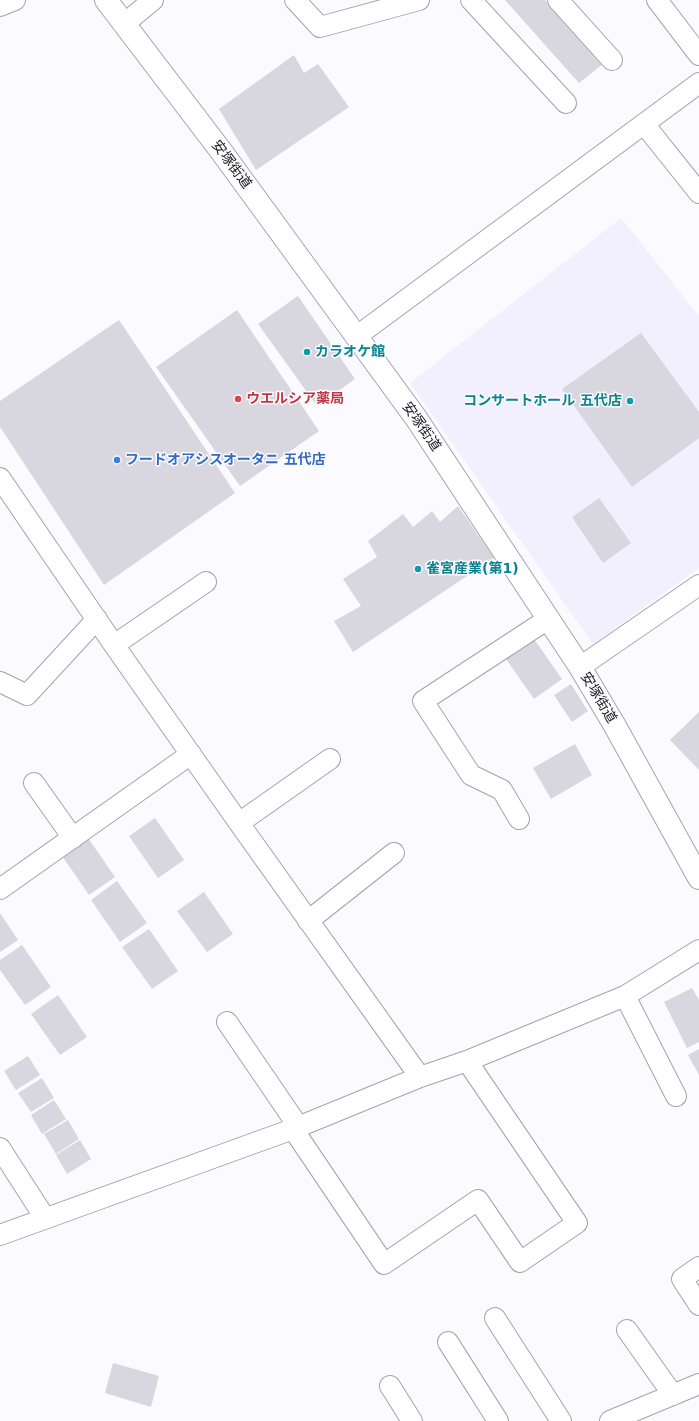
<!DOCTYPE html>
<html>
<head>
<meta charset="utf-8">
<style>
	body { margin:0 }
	canvas { display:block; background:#fbfaff }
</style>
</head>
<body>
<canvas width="699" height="1421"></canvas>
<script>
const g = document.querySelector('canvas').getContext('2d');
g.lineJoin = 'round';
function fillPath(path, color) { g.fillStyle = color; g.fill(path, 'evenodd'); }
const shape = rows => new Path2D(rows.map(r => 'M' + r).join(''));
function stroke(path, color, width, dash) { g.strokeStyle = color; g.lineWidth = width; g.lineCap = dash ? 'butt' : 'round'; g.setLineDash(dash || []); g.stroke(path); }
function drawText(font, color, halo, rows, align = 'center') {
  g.font = font + ' "DejaVu Sans","Noto Sans JP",sans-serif'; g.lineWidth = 3; g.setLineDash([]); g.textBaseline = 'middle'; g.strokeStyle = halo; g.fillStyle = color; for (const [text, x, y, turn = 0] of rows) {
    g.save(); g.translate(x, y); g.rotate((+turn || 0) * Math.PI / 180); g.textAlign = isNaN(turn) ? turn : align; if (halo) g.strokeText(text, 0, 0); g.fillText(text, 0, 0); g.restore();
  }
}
const built = shape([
	[621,218,699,316,699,568,593,644,410,383]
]);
const building = shape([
	[505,0,545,0,603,64,579,83],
	[294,55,304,73,318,64,349,107,256,170,219,109],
	[298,296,355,379,317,406,258,324],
	[237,310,319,431,240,486,156,367],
	[119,320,235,493,104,585,0,427,0,401],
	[641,333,699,412,699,438,632,487,562,389],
	[599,498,631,543,603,563,572,517],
	[458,506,494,558,353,652,334,621,361,606,343,579,377,557,368,541,403,514,413,527,432,511,440,522],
	[534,639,562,679,534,699,506,659],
	[571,684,588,711,572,722,554,695],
	[699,712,699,770,670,740],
	[575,744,592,775,551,799,533,768],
	[155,818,184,860,158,878,129,836],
	[86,835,115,877,89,895,60,853],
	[117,881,147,923,120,942,91,900],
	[204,892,233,934,207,952,177,911],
	[0,913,18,940,0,952],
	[149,929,178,971,152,989,122,947],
	[22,945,51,987,25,1005,0,970,0,960],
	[692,988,699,1000,699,1042,687,1048,664,1002],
	[58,995,87,1037,60,1055,31,1014],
	[699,1049,699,1075,688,1055],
	[28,1056,40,1075,16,1090,4,1071],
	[42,1078,54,1098,31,1112,18,1093],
	[54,1100,66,1119,42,1134,31,1115],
	[68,1120,79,1139,56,1154,44,1134],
	[80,1140,91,1159,67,1174,56,1155],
	[113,1363,159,1376,151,1407,105,1393]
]);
const street = shape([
	[295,0,320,27,419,0],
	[471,0,566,103],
	[558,0,612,60],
	[657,0,699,55],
	[0,6,15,0],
	[124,24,153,0],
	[644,124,699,193],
	[357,336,699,83],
	[0,478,114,645,239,823,420,1077],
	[114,645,206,582],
	[580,667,699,585],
	[0,682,27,695,97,619],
	[34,783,73,838],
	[519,819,502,790,471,775,423,701,548,619],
	[239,823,330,759],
	[0,889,191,754],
	[308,921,394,853],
	[625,996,676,1096],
	[227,1022,298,1126],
	[293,1129,384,1264,478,1200,520,1262,577,1223,467,1061],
	[0,1148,45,1218],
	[0,1235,293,1129,420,1077,467,1061,625,996,699,950],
	[699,1267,682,1279,699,1305],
	[495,1318,561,1421],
	[627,1330,673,1395],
	[448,1342,498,1421],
	[390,1386,412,1421],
	[610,1421,699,1384]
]);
const secondary = shape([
	[106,0,221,151,416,418,580,667,615,726,699,878]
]);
const markers = [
	[307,352,4,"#0f9aa8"],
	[238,399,4,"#e0444e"],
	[630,401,4,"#0f9aa8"],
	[117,460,4,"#3f7fe0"],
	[418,569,4,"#0f9aa8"]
];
const streetNames = [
	["安塚街道",231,165,53],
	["安塚街道",421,427,55],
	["安塚街道",598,698,59]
];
const cultureNames = [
	["カラオケ館",315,352],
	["コンサートホール 五代店",622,401,"right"],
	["雀宮産業(第1)",426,569]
];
const healthNames = [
	["ウエルシア薬局",246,399]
];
const shopNames = [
	["フードオアシスオータニ 五代店",125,460]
];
fillPath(built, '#f2efff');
fillPath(building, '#d8d6de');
stroke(street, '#a4a3aa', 22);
stroke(secondary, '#a4a3aa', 24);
stroke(street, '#fff', 20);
stroke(secondary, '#fff', 22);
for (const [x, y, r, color] of markers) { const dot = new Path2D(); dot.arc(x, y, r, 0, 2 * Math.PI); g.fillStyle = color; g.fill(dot); stroke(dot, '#fbfaff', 1.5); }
drawText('14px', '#1a191c', '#fbfaff', streetNames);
drawText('bold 14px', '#0d838f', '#fbfaff', cultureNames, 'left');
drawText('bold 14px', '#be3a42', '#fbfaff', healthNames, 'left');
drawText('bold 14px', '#366cbe', '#fbfaff', shopNames, 'left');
</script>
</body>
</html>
